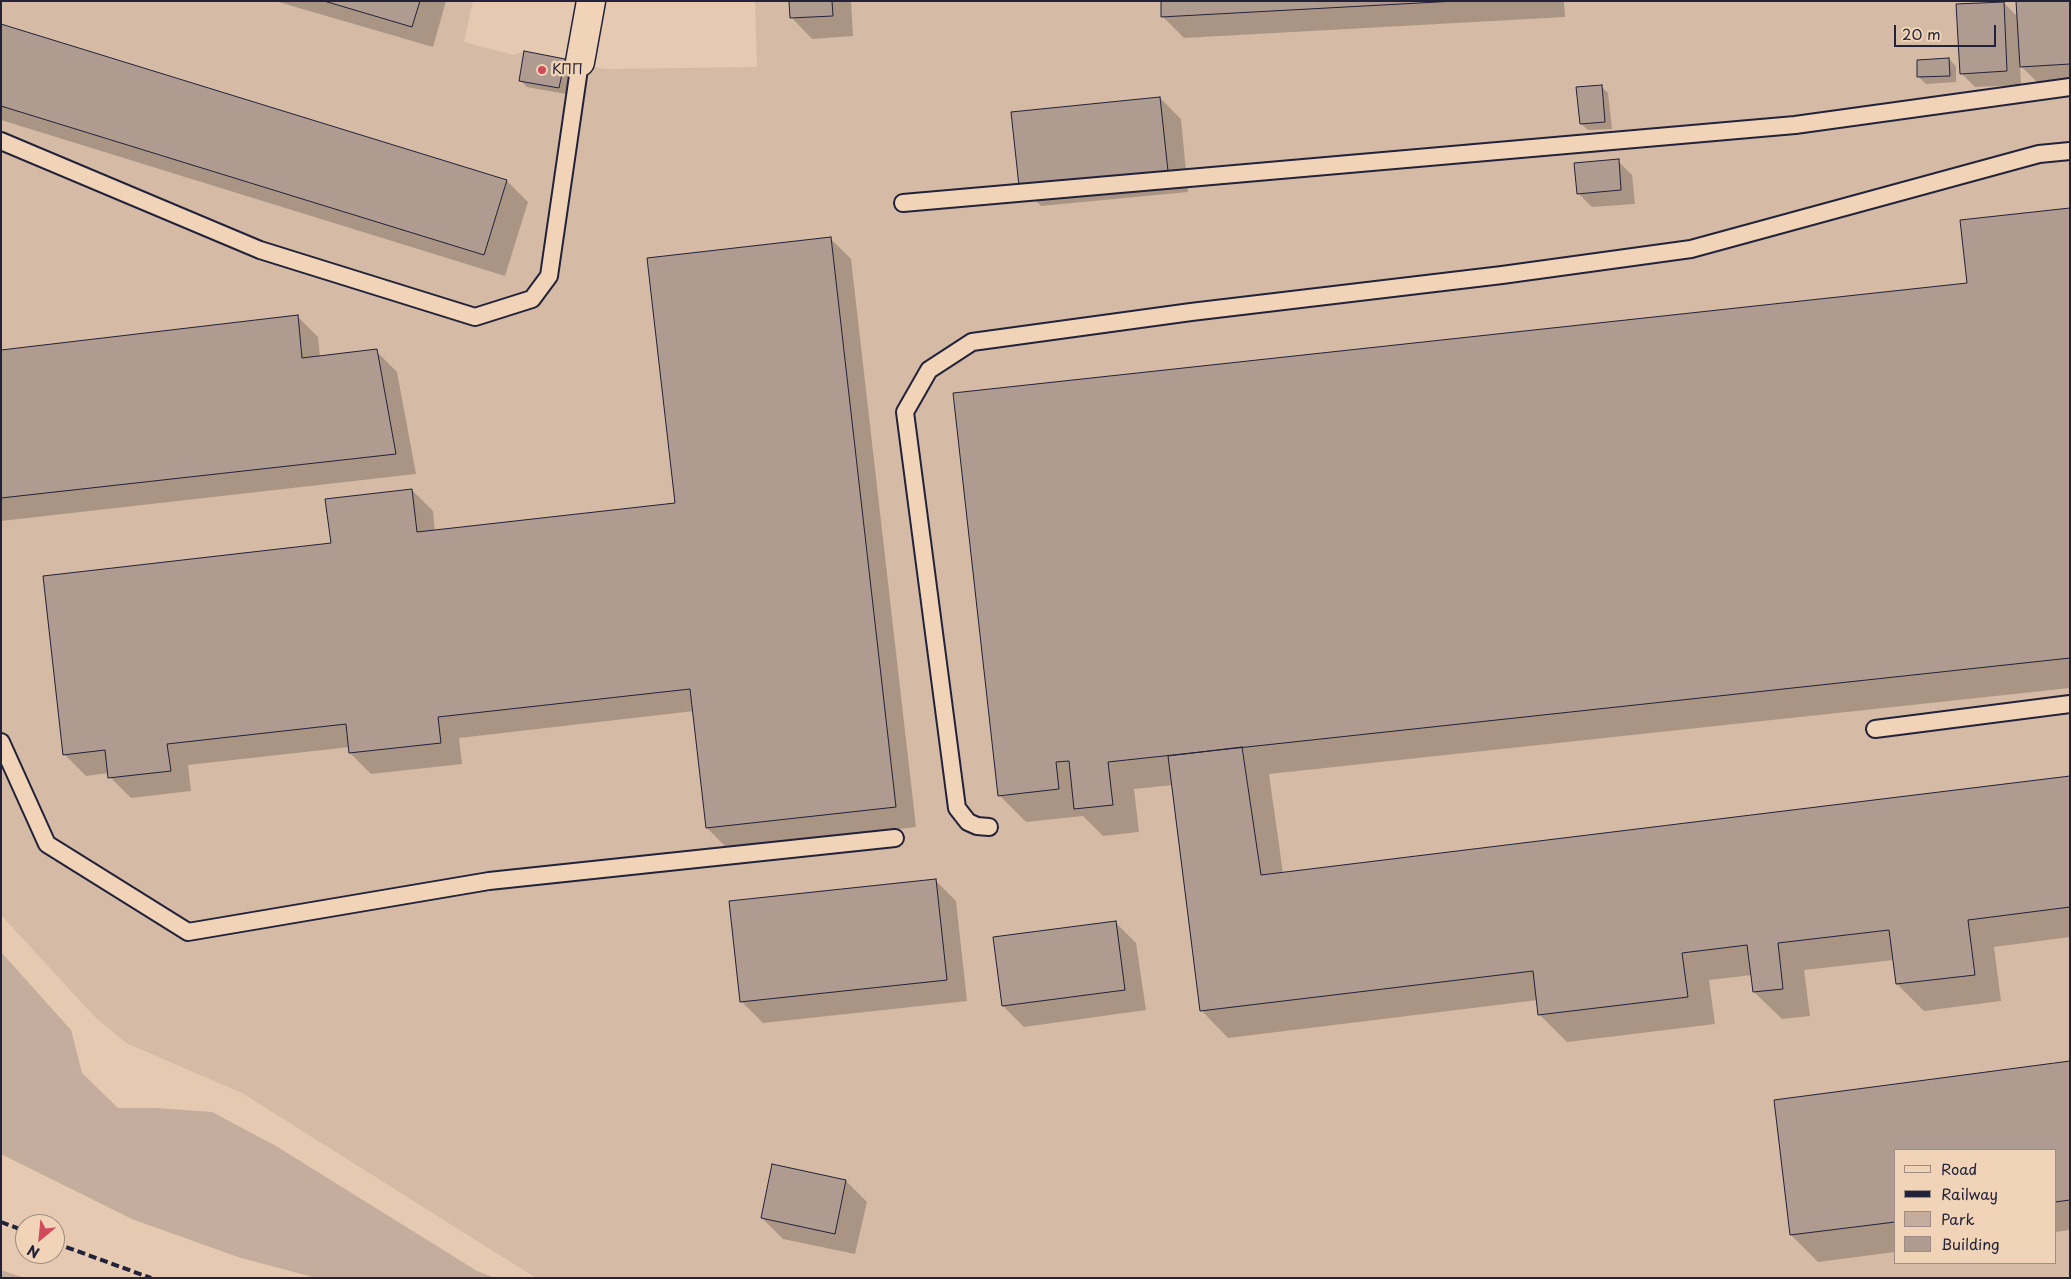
<!DOCTYPE html>
<html>
<head>
<meta charset="utf-8">
<style>
	body { margin:0 }
	#map { position:relative; width:2071px; height:1279px; overflow:hidden; background:#e5c9b0; font-family:"Playpen Sans",sans-serif }
	canvas { display:block }
	.frame { position:absolute; inset:0; border:2px solid #22223b; pointer-events:none }
	.legend { position:absolute; left:1894px; top:1149px; width:162px; height:115px; box-sizing:border-box; background:#f1d4b7; border:1px solid #9e8d85; margin:0; padding:6px 9px; list-style:none; font-size:15px; color:#22223b }
	.legend li { display:flex; align-items:center; gap:10px; height:25px }
	.legend b { width:25px; border:1px solid #9e8d85 }
	.north { position:absolute; left:15px; top:1214px; width:50px; height:50px; box-sizing:border-box; background:#f1d4b7; border:1px solid #9e8d85; border-radius:50%; rotate:208deg; font-size:14px; font-weight:700; line-height:20px; text-align:center; color:#22223b }
	.north::after { content:''; display:block; margin:auto; width:18px; height:22px; background:#d1495b; clip-path:polygon(50% 0,100% 100%,50% 72%,0 100%) }
	.scale { position:absolute; left:1894px; top:25px; width:102px; height:22px; box-sizing:border-box; border:2px solid #22223b; border-top:0; padding-left:6px; font-size:15px; line-height:18px; white-space:nowrap; color:#22223b; -webkit-text-stroke:4px #f1d4b7; paint-order:stroke }
</style>
</head>
<body>
<div id="map">
<canvas width="2071" height="1279"></canvas>
<div class="frame"></div>
<ul class="legend">
<li><b style="height:6px;background:#f1d4b7"></b>Road</li>
<li><b style="height:6px;background:#22223b"></b>Railway</li>
<li><b style="height:14px;background:#c4ad9c"></b>Park</li>
<li><b style="height:14px;background:#af9b8f"></b>Building</li>
</ul>
<div class="north">N</div>
<div class="scale">20 m</div>
</div>
<script>
const g = document.querySelector('canvas').getContext('2d');
g.lineJoin = 'round';
function fillPath(path, color) { g.fillStyle = color; g.fill(path, 'evenodd'); }
const shape = rows => new Path2D(rows.map(r => 'M' + r).join(''));
function stroke(path, color, width, dash) { g.strokeStyle = color; g.lineWidth = width; g.lineCap = dash ? 'butt' : 'round'; g.setLineDash(dash || []); g.stroke(path); }
function drawText(font, color, halo, rows, align = 'center') {
  g.font = font + ' "Playpen Sans",sans-serif'; g.lineWidth = 5; g.setLineDash([]); g.textBaseline = 'middle'; g.strokeStyle = halo; g.fillStyle = color; for (const [text, x, y, turn = 0] of rows) {
    g.save(); g.translate(x, y); g.rotate((+turn || 0) * Math.PI / 180); g.textAlign = isNaN(turn) ? turn : align; if (halo) g.strokeText(text, 0, 0); g.fillText(text, 0, 0); g.restore();
  }
}
const built = shape([
	[1,1,473,1,464,42,514,55,524,51,604,69,757,67,755,1,2070,1,2070,1278,536,1278,242,1093,126,1043,94,1016,1,915],
	[1895,1150,2055,1150,2055,1263,1895,1263]
]);
const green = shape([
	[1,952,71,1030,82,1073,118,1108,156,1108,212,1112,276,1146,477,1271,495,1278,316,1278,238,1257,132,1219,1,1154],
	[1,1270,25,1278,1,1278]
]);
const shadow = shape([
	[275,1,446,1,433,47],
	[790,1,851,1,853,36,812,39,792,18],
	[1162,1,1564,1,1565,17,1184,38,1163,17],
	[2070,1,2070,86,2042,87,2020,65,2021,85,1975,87,1961,73,2004,3,2019,18],
	[1,26,507,181,528,202,505,276,1,120],
	[1949,59,1956,66,1956,82,1926,84,1919,77],
	[564,60,571,67,566,94,527,87,520,80],
	[1601,86,1608,93,1612,129,1588,130,1581,124],
	[1160,98,1181,119,1188,192,1041,206,1020,185],
	[1618,161,1632,175,1635,204,1592,207,1578,193],
	[2070,209,2070,688,1269,774,1283,873,2070,778,2070,937,1994,947,2001,1001,1924,1011,1897,984,1894,960,1804,970,1810,1016,1782,1019,1754,992,1752,975,1709,980,1715,1024,1567,1042,1540,1015,1538,1000,1228,1038,1201,1010,1173,785,1134,789,1139,832,1103,836,1083,816,1026,822,999,795,955,394,1968,284],
	[830,238,851,259,916,827,728,849,707,828,694,711,459,738,462,764,371,774,350,753,350,747,188,765,191,791,131,798,110,777,109,773,86,776,65,755,332,544,412,490,433,511,435,532,677,504],
	[297,316,318,337,320,357,376,351,397,372,416,474,1,521,1,351],
	[935,880,956,901,967,1001,763,1023,742,1002],
	[1115,922,1136,943,1146,1010,1024,1027,1003,1006,994,938],
	[2070,1062,2070,1230,2055,1232,2055,1150,1895,1150,1895,1252,1818,1262,1791,1235,1776,1101],
	[846,1181,867,1202,855,1254,783,1239,762,1218]
]);
const building = shape([
	[324,1,420,1,412,27,324,1],
	[789,1,832,1,833,16,790,18,789,1],
	[1161,1,1456,1,1161,17,1161,1],
	[2016,1,2070,1,2070,64,2020,67,2016,1],
	[2004,2,2007,71,1960,74,1956,4,2004,2],
	[1,24,507,180,484,255,1,106,1,24],
	[524,51,565,59,559,88,519,81,524,51],
	[1949,58,1950,76,1917,77,1917,60,1949,58],
	[1602,85,1605,122,1580,124,1576,87,1602,85],
	[1160,97,1168,171,1019,186,1011,112,1160,97],
	[1619,159,1621,190,1577,194,1574,163,1619,159],
	[2070,208,2070,658,1108,762,1113,805,1074,809,1069,761,1056,762,1059,789,998,796,953,393,1967,283,1960,220,2070,208],
	[831,237,896,807,706,828,690,689,438,717,441,743,349,753,346,724,167,744,171,771,108,778,105,750,63,755,43,576,331,543,325,499,412,489,417,532,675,503,647,258,831,237],
	[298,315,302,358,377,349,396,454,1,498,1,350,298,315],
	[1242,747,1261,875,2070,776,2070,907,1968,920,1975,975,1896,984,1889,930,1778,943,1783,989,1753,992,1747,945,1682,953,1688,997,1538,1015,1533,971,1200,1011,1168,756,1242,747],
	[936,879,947,980,740,1002,729,901,936,879],
	[1116,921,1125,990,1002,1006,993,937,1116,921],
	[2070,1061,2070,1200,2055,1202,2055,1150,1895,1150,1895,1222,1790,1235,1774,1100,2070,1061],
	[772,1164,846,1180,835,1234,761,1218,772,1164]
]);
const lane = shape([
	[1,141,260,250,475,317,532,299,549,276,580,62],
	[903,203,1795,125,2070,87],
	[1875,729,2070,704],
	[1,742,47,844,188,932,489,881,895,838],
	[989,827,977,826,968,822,957,808,905,412,929,370,972,342,1191,312,1502,275,1691,249,2039,154,2070,151]
]);
const street = shape([
	[580,62,591,1]
]);
const rail = shape([
	[1,1222,25,1231],
	[55,1243,151,1278]
]);
const markers = [
	[542,70,5,"#d1495b"]
];
const poiNames = [
	["КПП",552,70]
];
fillPath(built, '#d5bba6');
fillPath(green, '#c4ad9c');
fillPath(shadow, '#0003');
fillPath(building, '#af9b8f');
stroke(building, '#22223b', 1);
stroke(lane, '#22223b', 20);
stroke(street, '#22223b', 31);
stroke(lane, '#f1d4b7', 16);
stroke(street, '#f1d4b7', 28);
stroke(rail, '#22223b', 4, [8, 4]);
for (const [x, y, r, color] of markers) { const dot = new Path2D(); dot.arc(x, y, r, 0, 2 * Math.PI); g.fillStyle = color; g.fill(dot); stroke(dot, '#f1d4b7', 2); }
drawText('14px', '#22223b', '#f1d4b7', poiNames, 'left');
</script>
</body>
</html>
